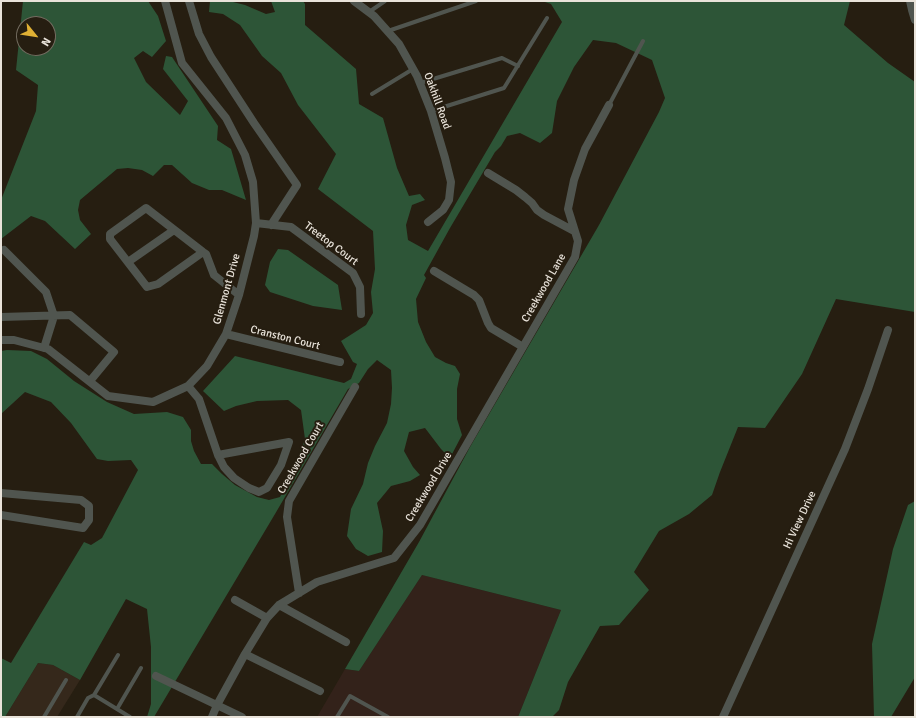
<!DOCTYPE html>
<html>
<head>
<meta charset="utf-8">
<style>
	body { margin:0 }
	#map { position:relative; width:916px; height:718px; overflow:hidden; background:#261e11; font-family:Signika,sans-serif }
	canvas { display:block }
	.frame { position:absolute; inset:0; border:2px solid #e9e3da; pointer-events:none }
	.north { position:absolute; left:16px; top:16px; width:40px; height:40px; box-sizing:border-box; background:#261e11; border:1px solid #746d61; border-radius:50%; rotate:120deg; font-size:11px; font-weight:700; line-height:16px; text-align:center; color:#e9e3da }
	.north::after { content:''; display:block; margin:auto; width:14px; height:18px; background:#dfb034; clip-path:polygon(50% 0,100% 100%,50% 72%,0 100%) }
</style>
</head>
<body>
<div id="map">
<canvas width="916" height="718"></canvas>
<div class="frame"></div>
<div class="north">N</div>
</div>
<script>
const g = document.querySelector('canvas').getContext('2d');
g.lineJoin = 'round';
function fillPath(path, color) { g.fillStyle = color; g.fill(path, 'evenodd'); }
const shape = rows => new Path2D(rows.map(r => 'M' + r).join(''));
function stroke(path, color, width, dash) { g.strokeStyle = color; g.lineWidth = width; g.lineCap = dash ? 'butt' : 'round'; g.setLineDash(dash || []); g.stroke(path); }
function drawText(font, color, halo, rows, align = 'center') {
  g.font = font + ' Signika,sans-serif'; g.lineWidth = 4; g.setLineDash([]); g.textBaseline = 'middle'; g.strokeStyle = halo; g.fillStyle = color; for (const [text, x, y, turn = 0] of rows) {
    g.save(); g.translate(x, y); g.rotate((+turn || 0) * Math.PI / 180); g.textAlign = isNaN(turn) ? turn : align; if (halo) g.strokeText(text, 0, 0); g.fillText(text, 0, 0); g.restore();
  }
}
const commercial = shape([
	[38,663,53,665,80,680,57,717,5,717]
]);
const education = shape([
	[422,575,561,610,518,717,317,717,345,669,359,671]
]);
const forest = shape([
	[23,1,148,1,158,16,166,41,152,57,143,51,134,58,146,82,180,115,188,101,163,69,166,56,172,57,218,126,217,140,231,149,246,200,222,190,209,190,192,183,172,165,164,165,153,176,142,170,128,168,117,169,80,200,78,210,80,220,91,234,75,249,45,221,31,216,1,239,1,200,36,111,38,85,16,70],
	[24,24,48,24,48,48,24,48],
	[210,1,229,1,245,5,266,14,275,12,271,1,303,1,305,4,305,25,356,69,359,104,383,118,397,168,409,196,420,194,425,200,412,205,406,225,408,240,428,251,562,22,551,4,542,1,850,1,844,25,888,63,915,82,915,312,836,299,802,374,765,428,738,427,720,472,712,495,689,514,659,531,634,572,649,590,619,625,600,626,568,682,559,710,552,717,518,717,561,610,422,575,359,671,345,669,419,542,470,447,599,225,659,112,665,98,652,60,616,43,593,40,574,67,557,101,552,133,540,143,520,133,507,136,501,146,495,152,450,228,424,275,426,278,416,299,418,322,426,342,435,357,446,363,455,366,460,374,457,389,457,419,462,435,450,458,441,449,425,428,409,432,404,451,413,467,420,475,410,481,391,486,377,503,383,531,382,552,368,556,356,549,347,536,351,509,363,484,368,463,375,446,387,423,391,404,392,388,391,370,377,360,368,369,359,383,348,389,275,514,154,717,147,717,151,704,151,647,147,609,126,599,80,680,53,665,38,663,5,717,1,717,1,658,11,663,84,542,91,545,102,538,138,470,131,460,108,461,97,459,71,423,51,402,25,392,1,414,1,351,7,350,31,351,47,359,74,381,107,402,134,414,167,412,183,417,191,430,191,441,194,451,201,464,212,464,222,474,235,485,257,497,269,500,280,497,294,468,305,439,301,410,288,400,257,401,236,406,224,411,203,391,235,356,344,383,351,379,357,364,353,362,341,341,352,334,366,325,373,313,371,292,375,269,373,231,318,189,336,154,298,105,281,73,262,56,240,25,223,14,209,12],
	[278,249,288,250,338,285,342,310,313,306,270,292,265,285,270,262],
	[915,501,915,677,891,717,874,717,872,644,893,549,908,505]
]);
const service = shape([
	[369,12,385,1],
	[388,31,476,1],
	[420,83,502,58,518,66],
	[372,94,413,69],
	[609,105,643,41],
	[431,111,504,88,547,18],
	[94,695,118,655],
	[117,709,141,668],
	[44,717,66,680],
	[77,717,88,698,94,695,130,717],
	[337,717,350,696,388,717]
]);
const minor = shape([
	[189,1,199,34,211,57,254,123,297,185,271,225],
	[354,1,374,16,399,44,417,76,431,111,445,158,451,182,449,200,443,210,428,222],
	[910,1,912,10,915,20],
	[488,173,516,190,525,197,532,203,537,210,544,215,574,231],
	[256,223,291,227,353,273,360,287,361,314],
	[4,250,46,292,54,316,44,348],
	[203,252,158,284,147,287,110,239,110,234,146,208,203,252,206,254,214,275,239,295],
	[128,262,174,230],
	[434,271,474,295,479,300,488,323,491,328,523,347],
	[1,317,70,315,114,352,90,381],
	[226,334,340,362],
	[1,340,14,340,48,349,108,396,153,402,188,386,207,366,226,334,239,295,254,236,256,223,253,182,245,155,226,118,182,63,165,1],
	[188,386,199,399,218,455,224,467,234,478,249,488,259,492,267,488,281,465,289,442,218,455],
	[1,493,81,500,89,506,89,520,83,528,1,515],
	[299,593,287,517,289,501,355,387],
	[235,600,267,618],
	[279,605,346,642],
	[245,654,320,691],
	[156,676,242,717],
	[212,717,217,705,245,654,267,618,279,605,317,582,394,558,420,525,575,257,578,241,568,209,574,180,585,149,609,105],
	[723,717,845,449,868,389,888,330]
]);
const streetNames = [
	["Oakhill Road",437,101,70],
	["Treetop Court",331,244,37],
	["Creekwood Lane",544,288,-60],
	["Glenmont Drive",227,289,-74],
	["Cranston Court",285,338,14],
	["Creekwood Court",301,458,-60],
	["Creekwood Drive",429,487,-59],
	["Hi View Drive",800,520,-65]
];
fillPath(commercial, '#35281b');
fillPath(education, '#33221a');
fillPath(forest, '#2d5537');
stroke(service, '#50554f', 4);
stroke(minor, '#50554f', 8);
drawText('11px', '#e9e3da', '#261e11', streetNames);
</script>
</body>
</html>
